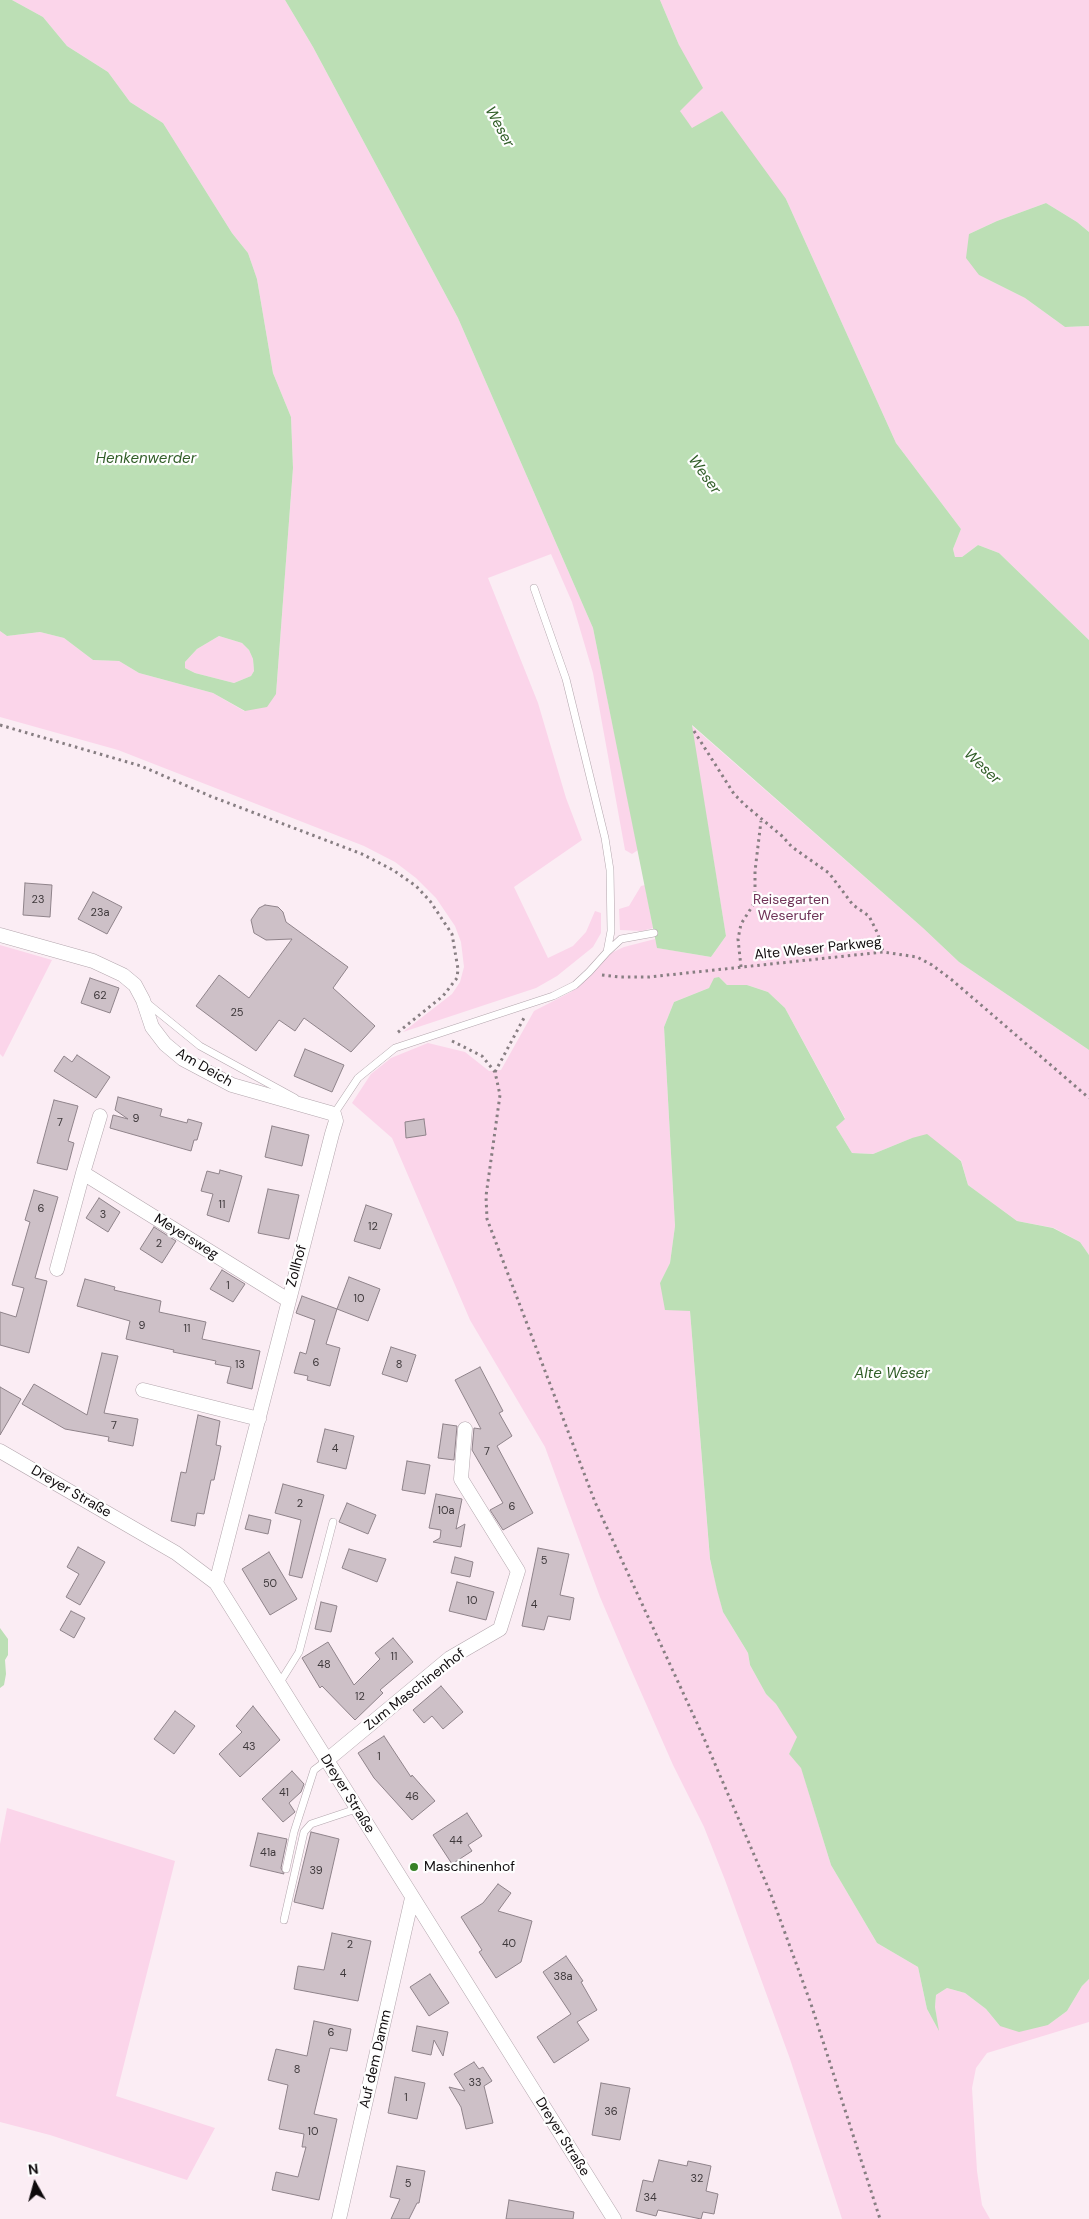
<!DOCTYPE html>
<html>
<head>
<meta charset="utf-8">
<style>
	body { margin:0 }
	#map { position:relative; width:1089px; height:2219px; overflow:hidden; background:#fbedf4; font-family:"DM Sans",sans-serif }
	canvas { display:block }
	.north { position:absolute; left:10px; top:2159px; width:50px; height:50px; -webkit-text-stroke:4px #fefefe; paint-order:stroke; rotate:353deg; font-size:14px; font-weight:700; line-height:20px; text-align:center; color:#0e0a0c }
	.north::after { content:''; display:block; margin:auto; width:18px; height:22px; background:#0e0a0c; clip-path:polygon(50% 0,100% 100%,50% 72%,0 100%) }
</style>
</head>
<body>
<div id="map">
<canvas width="1089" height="2219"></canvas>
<div class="north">N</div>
</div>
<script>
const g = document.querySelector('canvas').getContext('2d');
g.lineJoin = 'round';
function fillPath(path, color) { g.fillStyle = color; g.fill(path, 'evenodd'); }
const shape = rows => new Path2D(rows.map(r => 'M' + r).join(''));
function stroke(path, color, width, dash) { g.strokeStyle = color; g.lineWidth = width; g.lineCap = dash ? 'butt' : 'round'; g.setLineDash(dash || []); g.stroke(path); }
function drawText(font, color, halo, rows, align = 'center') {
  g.font = font + ' "DM Sans",sans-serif'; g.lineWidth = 4.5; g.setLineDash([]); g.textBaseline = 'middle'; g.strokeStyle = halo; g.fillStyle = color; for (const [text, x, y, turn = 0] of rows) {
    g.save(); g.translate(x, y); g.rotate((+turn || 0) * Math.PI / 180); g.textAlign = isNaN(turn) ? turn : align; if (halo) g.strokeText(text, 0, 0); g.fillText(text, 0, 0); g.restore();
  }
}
const green = shape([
	[12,0,285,0,313,47,458,318,593,628,638,850,632,854,625,850,593,673,572,602,551,554,488,578,538,703,566,798,582,840,514,887,548,958,573,946,586,932,595,911,601,913,601,933,593,947,557,976,536,988,403,1032,452,994,460,982,464,967,461,942,455,926,436,898,416,878,395,862,364,846,118,750,0,717,0,631,7,636,40,632,64,638,93,660,119,661,139,673,213,693,244,711,276,694,293,468,291,417,273,373,257,279,248,253,232,233,163,123,130,102,108,72,67,46,43,17],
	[660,0,1089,0,1089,232,1077,222,1046,203,997,221,969,234,979,275,1025,298,1065,327,1089,326,1089,640,999,553,978,545,962,557,955,557,953,549,961,529,896,443,786,199,691,129,680,111,679,45],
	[219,636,242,643,249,650,253,659,254,671,251,676,234,683,195,673,185,668,185,662,197,649],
	[691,725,923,928,959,962,1089,1050,1089,1255,1080,1242,1054,1228,1017,1221,968,1185,961,1160,912,1138,873,1154,852,1153,836,1127,845,1118,785,1008,768,992,747,985,727,985,719,977,709,988,674,1002,664,1027,675,1226,670,1263,660,1283,690,1311,710,1560,723,1612,748,1653,750,1665,766,1694,776,1704,798,1737,789,1754,801,1767,831,1865,877,1943,918,1967,927,2009,938,2029,935,2007,936,1995,947,1988,965,1993,986,2009,1000,2026,1048,2025,1067,2011,1082,1986,1089,1979,1089,2022,987,2053,976,2068,972,2088,977,2171,982,2205,990,2219,842,2219,790,2059,725,1880,704,1827,673,1765,629,1665,600,1597,545,1447,470,1320,392,1138,352,1103,371,1074,391,1058,428,1043,465,1052,489,1071,501,1070,534,1011,571,992,611,953,624,947,655,939,658,948,711,957,726,936],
	[645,885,653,928,642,931,620,930,619,909,629,906,641,886],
	[0,945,52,960,3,1057,0,1054],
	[7,1808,175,1861,116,2096,215,2128,187,2180,50,2135,0,2122,0,1844]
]);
const water = shape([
	[0,0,12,0,43,17,67,46,108,72,130,102,163,123,232,233,248,253,257,279,273,373,291,417,293,468,276,694,267,707,245,711,213,693,139,673,119,661,93,660,64,638,40,632,7,636,0,631],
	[219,636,242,643,249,650,253,659,254,671,251,676,234,683,195,673,185,668,185,662,197,649],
	[285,0,660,0,679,45,703,88,680,111,692,128,722,111,786,199,896,443,961,529,953,549,955,557,962,557,978,545,999,553,1089,640,1089,1050,959,962,923,928,692,725,726,936,711,957,657,948,593,628,458,318,313,47],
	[1046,203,1077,222,1089,232,1089,326,1065,327,1025,298,979,275,966,258,969,234,997,221],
	[719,977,727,985,747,985,768,992,785,1008,845,1119,836,1127,852,1153,873,1154,912,1138,927,1134,961,1161,968,1185,1017,1221,1053,1228,1080,1242,1089,1255,1089,1979,1082,1986,1067,2011,1048,2025,1019,2032,1000,2026,986,2009,965,1993,947,1988,936,1995,935,2007,939,2031,927,2009,918,1967,877,1943,831,1865,801,1768,789,1754,797,1737,776,1704,766,1694,750,1665,748,1653,723,1612,717,1590,710,1559,690,1311,665,1310,660,1283,670,1263,675,1226,664,1027,674,1002,709,988,714,978],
	[0,1628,8,1639,8,1655,5,1660,6,1674,4,1685,0,1688]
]);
const building = shape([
	[25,883,52,885,50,917,23,915,25,883],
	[93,892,122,907,107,934,78,919,93,892],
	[265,905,278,907,283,912,286,922,348,967,333,988,375,1026,351,1052,304,1018,295,1031,279,1020,256,1051,196,1006,219,975,249,998,292,939,266,940,254,933,251,920,259,908,265,905],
	[90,978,119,988,110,1013,81,1003,90,978],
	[305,1049,344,1065,332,1092,294,1076,305,1049],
	[77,1055,110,1077,96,1098,54,1071,64,1056,72,1062,77,1055],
	[118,1097,162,1109,160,1116,187,1123,188,1119,202,1123,197,1140,194,1140,191,1151,110,1128,113,1115,128,1119,115,1110,118,1097],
	[54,1100,78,1106,68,1141,74,1143,67,1170,37,1163,54,1100],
	[424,1119,426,1135,406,1138,405,1122,424,1119],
	[272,1126,309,1135,302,1166,265,1157,272,1126],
	[220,1170,242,1176,229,1222,207,1215,213,1194,201,1191,207,1171,219,1174,220,1170],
	[268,1189,299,1195,289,1239,258,1233,268,1189],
	[34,1190,58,1197,35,1278,47,1281,29,1353,0,1345,0,1312,16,1317,24,1288,12,1285,30,1222,25,1220,34,1190],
	[99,1198,120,1212,108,1232,86,1218,99,1198],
	[366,1205,392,1214,380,1249,354,1241,366,1205],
	[154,1227,176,1241,162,1263,140,1249,154,1227],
	[222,1270,245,1284,233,1302,210,1289,222,1270],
	[349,1277,380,1289,368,1321,337,1309,349,1277],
	[85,1279,115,1287,114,1290,161,1301,159,1312,206,1322,202,1339,260,1351,252,1389,227,1383,231,1367,215,1364,216,1361,173,1352,174,1350,126,1339,130,1321,77,1306,85,1279],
	[302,1296,337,1309,326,1344,340,1348,330,1386,307,1380,308,1376,294,1373,300,1352,306,1354,315,1320,296,1313,302,1296],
	[391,1347,416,1355,407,1382,382,1374,391,1347],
	[102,1353,118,1356,104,1413,138,1419,133,1446,108,1441,109,1437,65,1429,22,1404,34,1384,87,1415,102,1353],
	[480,1367,503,1411,499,1413,512,1436,497,1446,533,1513,503,1530,490,1510,503,1503,472,1450,474,1428,481,1429,455,1380,480,1367],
	[0,1387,21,1399,0,1435,0,1387],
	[198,1415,220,1421,216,1445,221,1446,214,1480,211,1480,204,1514,197,1513,195,1526,171,1521,181,1472,186,1473,198,1415],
	[443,1424,457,1426,454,1460,438,1458,443,1424],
	[325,1429,354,1436,346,1469,317,1462,325,1429],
	[407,1461,430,1465,425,1494,402,1490,407,1461],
	[283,1484,324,1495,302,1578,289,1575,301,1520,275,1513,283,1484],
	[436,1494,462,1499,456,1529,465,1524,461,1547,433,1542,440,1538,441,1530,429,1528,436,1494],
	[347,1503,376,1515,368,1534,339,1522,347,1503],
	[249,1515,271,1520,268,1534,245,1529,249,1515],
	[78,1547,105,1562,80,1605,66,1597,79,1574,67,1567,78,1547],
	[538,1548,569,1554,560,1595,574,1598,570,1620,548,1616,544,1630,522,1626,538,1548],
	[349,1549,386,1559,377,1582,342,1568,349,1549],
	[269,1552,297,1599,270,1615,242,1569,269,1552],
	[455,1557,473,1562,470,1577,451,1573,455,1557],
	[457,1582,494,1592,486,1620,449,1611,457,1582],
	[321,1602,337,1606,331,1632,315,1629,321,1602],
	[71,1611,85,1618,74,1638,60,1630,71,1611],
	[393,1638,413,1662,380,1690,383,1693,355,1720,322,1686,320,1688,302,1658,328,1642,354,1685,380,1659,375,1653,393,1638],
	[441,1686,463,1712,443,1729,432,1716,424,1723,413,1710,441,1686],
	[253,1706,280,1740,240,1777,219,1754,242,1732,236,1726,253,1706],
	[175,1711,195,1726,174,1754,154,1739,175,1711],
	[384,1736,411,1777,412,1775,435,1801,412,1820,374,1778,358,1753,384,1736],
	[292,1771,304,1784,301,1792,289,1803,295,1812,283,1822,262,1799,292,1771],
	[467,1813,482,1836,468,1845,472,1851,452,1864,433,1835,467,1813],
	[311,1832,339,1839,323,1909,294,1902,311,1832],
	[258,1833,287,1839,281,1868,284,1874,250,1866,258,1833],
	[498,1884,511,1893,498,1911,532,1921,521,1962,496,1978,479,1952,482,1950,461,1917,483,1903,498,1884],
	[332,1933,371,1941,358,2001,294,1989,298,1966,324,1970,332,1933],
	[566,1956,583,1981,581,1982,597,2010,577,2022,589,2040,554,2063,537,2037,571,2014,543,1972,566,1956],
	[430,1974,449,2003,429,2016,410,1987,430,1974],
	[314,2021,351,2029,347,2051,330,2048,314,2114,337,2119,319,2200,272,2190,276,2172,298,2177,306,2147,302,2147,304,2134,279,2129,288,2085,268,2080,276,2049,307,2056,314,2021],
	[417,2026,448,2032,443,2056,434,2040,431,2055,412,2051,417,2026],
	[474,2062,479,2069,483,2067,492,2081,484,2086,493,2123,466,2129,461,2107,449,2087,465,2091,454,2074,474,2062],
	[395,2077,425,2083,417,2119,388,2113,395,2077],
	[601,2083,630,2088,620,2140,592,2135,601,2083],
	[659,2160,687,2166,688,2161,711,2166,706,2191,718,2194,714,2214,703,2212,701,2219,658,2210,656,2216,636,2211,643,2180,653,2182,659,2160],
	[397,2166,425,2171,419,2203,417,2203,409,2219,391,2219,400,2199,390,2197,397,2166],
	[509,2200,574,2212,573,2219,506,2219,509,2200]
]);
const path = shape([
	[0,725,141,766,210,796,362,854,393,870,416,886,430,901,452,934,458,969,457,978,443,996,397,1033,397,1035],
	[694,731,734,794,745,805,782,836,792,847,829,873,853,905,869,916,878,934,883,952],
	[741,967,738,939,741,924,755,902,755,871,761,821],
	[602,975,619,977,649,977,883,952,917,957,932,965,952,980,1089,1098],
	[452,1041,482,1056,495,1072,500,1095,486,1196,487,1219,595,1502,703,1736,770,1892,811,2004,880,2219],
	[495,1072,525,1016]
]);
const service = shape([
	[607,952,621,939,654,933],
	[147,1003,200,1046,295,1098],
	[334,1114,358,1078,395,1048,553,996,575,985,589,972,607,952,611,931,610,870,605,838,566,679,534,588],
	[279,1684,299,1652,333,1522],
	[286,1869,294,1832,314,1770,326,1761],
	[284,1920,304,1832,311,1824,356,1809]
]);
const minor = shape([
	[0,935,93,961,123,975,135,985,143,1000,152,1027,165,1044,183,1059,232,1085,334,1114,336,1121,332,1134,216,1583],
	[100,1116,83,1173,288,1300],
	[57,1269,83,1173],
	[143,1390,259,1419],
	[0,1451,176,1553,216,1583,614,2219],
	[326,1761,450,1658,500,1629,518,1571,461,1479,465,1429],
	[339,2219,412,1898]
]);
const markers = [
	[414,1867,5,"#388127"]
];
const numberNames = [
	["23",38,900],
	["23a",100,913],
	["62",100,996],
	["25",237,1013],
	["9",136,1119],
	["7",60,1123],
	["11",222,1205],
	["6",41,1209],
	["3",103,1215],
	["12",373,1227],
	["2",159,1244],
	["1",228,1286],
	["10",359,1299],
	["9",142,1326],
	["11",187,1329],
	["6",316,1363],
	["13",240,1365],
	["8",399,1365],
	["7",114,1426],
	["4",335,1449],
	["7",487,1452],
	["2",300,1504],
	["6",512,1507],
	["10a",446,1511],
	["5",544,1561],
	["50",270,1584],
	["10",472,1601],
	["4",534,1605],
	["11",394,1657],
	["48",324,1665],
	["12",360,1697],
	["43",249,1747],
	["1",379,1757],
	["41",284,1793],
	["46",412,1797],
	["44",456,1841],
	["41a",268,1853],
	["39",316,1871],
	["40",509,1944],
	["2",350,1945],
	["4",343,1974],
	["38a",563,1977],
	["6",331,2033],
	["8",297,2070],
	["33",475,2083],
	["1",406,2098],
	["36",611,2112],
	["10",313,2132],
	["32",697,2179],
	["5",408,2184],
	["34",650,2198]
];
const parkNames = [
	["Reisegarten",791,900],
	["Weserufer",791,916]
];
const streetNames = [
	["Alte Weser Parkweg",818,949,-6],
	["Am Deich",204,1068,30],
	["Meyersweg",186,1237,32],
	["Zollhof",297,1266,-75],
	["Dreyer Straße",71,1492,30],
	["Zum Maschinenhof",415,1690,-38],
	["Dreyer Straße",347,1794,58],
	["Auf dem Damm",376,2059,-77],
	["Dreyer Straße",562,2137,58]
];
const poiNames = [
	["Maschinenhof",424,1867]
];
const waterNames = [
	["Weser",499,127,61],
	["Henkenwerder",146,459],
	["Weser",704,475,54],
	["Weser",982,767,43],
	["Alte Weser",892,1374]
];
fillPath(green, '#fbd5ea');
fillPath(water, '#bcdfb5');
fillPath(building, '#cdc0c7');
stroke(building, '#8f838a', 1);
stroke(service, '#b3a6ad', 8);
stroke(minor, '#b3a6ad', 15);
stroke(path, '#877e82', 3, [2.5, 4]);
stroke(service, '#fff', 7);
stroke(minor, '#fff', 14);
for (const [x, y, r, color] of markers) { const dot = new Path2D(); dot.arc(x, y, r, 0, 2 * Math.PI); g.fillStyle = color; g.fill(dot); stroke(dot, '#fefefe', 2); }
drawText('11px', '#3e383b', null, numberNames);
drawText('14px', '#6f3358', '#fefefe', parkNames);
drawText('14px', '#0e0a0c', '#fefefe', streetNames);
drawText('14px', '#0e0a0c', '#fefefe', poiNames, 'left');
drawText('italic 15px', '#315e28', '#fefefe', waterNames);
</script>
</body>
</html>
